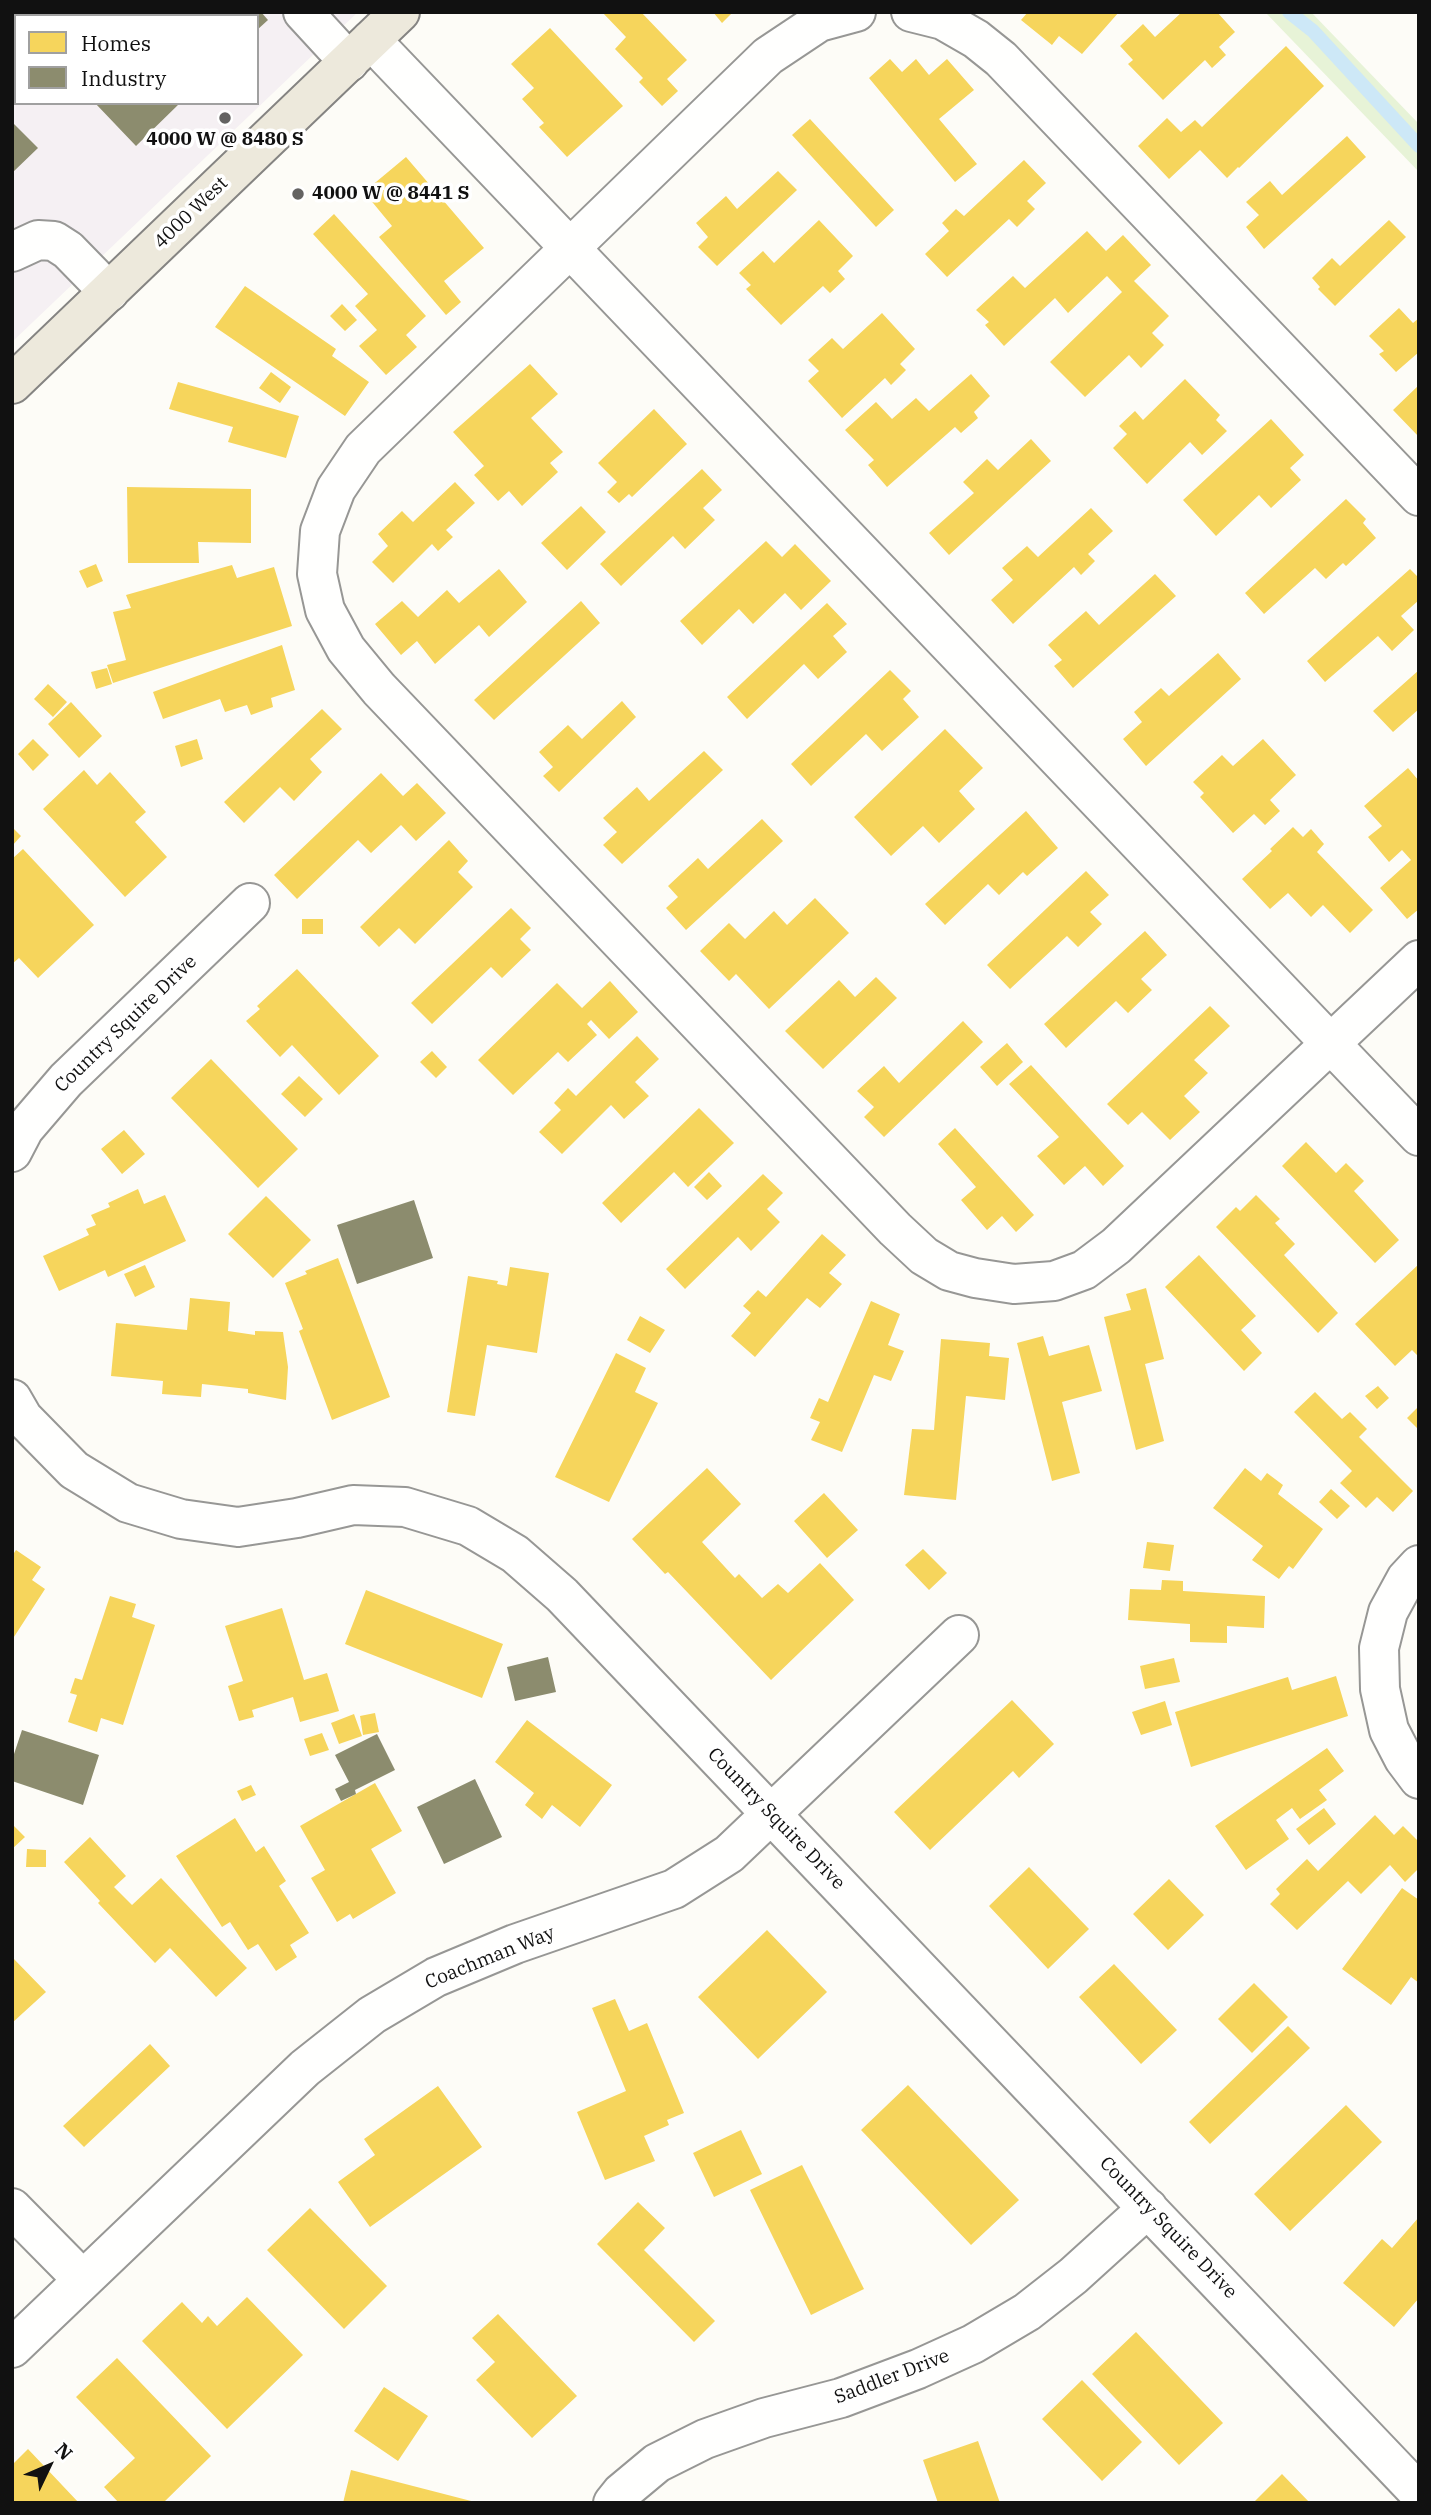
<!DOCTYPE html>
<html>
<head>
<meta charset="utf-8">
<style>
	body { margin:0 }
	#map { position:relative; width:1431px; height:2515px; overflow:hidden; background:#fdfcf7; font-family:"IBM Plex Serif",serif }
	canvas { display:block }
	.frame { position:absolute; inset:0; border:14px solid #111; pointer-events:none }
	.legend { position:absolute; left:14px; top:14px; width:245px; height:91px; box-sizing:border-box; background:#fff; border:2px solid #a0a0a0; margin:0; padding:9px 12px; list-style:none; font-size:21px; color:#111 }
	.legend li { display:flex; align-items:center; gap:14px; height:35px }
	.legend b { width:35px; border:2px solid #a0a0a0 }
	.north { position:absolute; left:14px; top:2431px; width:70px; height:70px; -webkit-text-stroke:5px #fff; paint-order:stroke; rotate:46deg; font-size:19px; font-weight:700; line-height:28px; text-align:center; color:#111 }
	.north::after { content:''; display:block; margin:auto; width:24px; height:32px; background:#111; clip-path:polygon(50% 0,100% 100%,50% 72%,0 100%) }
</style>
</head>
<body>
<div id="map">
<canvas width="1431" height="2515"></canvas>
<div class="frame"></div>
<ul class="legend">
<li><b style="height:19px;background:#f6d55c"></b>Homes</li>
<li><b style="height:19px;background:#8c8c6e"></b>Industry</li>
</ul>
<div class="north">N</div>
</div>
<script>
const g = document.querySelector('canvas').getContext('2d');
g.lineJoin = 'round';
function fillPath(path, color) { g.fillStyle = color; g.fill(path, 'evenodd'); }
const shape = rows => new Path2D(rows.map(r => 'M' + r).join(''));
function stroke(path, color, width, dash) { g.strokeStyle = color; g.lineWidth = width; g.lineCap = dash ? 'butt' : 'round'; g.setLineDash(dash || []); g.stroke(path); }
function drawText(font, color, halo, rows, align = 'center') {
  g.font = font + ' "IBM Plex Serif",serif'; g.lineWidth = 7; g.setLineDash([]); g.textBaseline = 'middle'; g.strokeStyle = halo; g.fillStyle = color; for (const [text, x, y, turn = 0] of rows) {
    g.save(); g.translate(x, y); g.rotate((+turn || 0) * Math.PI / 180); g.textAlign = isNaN(turn) ? turn : align; if (halo) g.strokeText(text, 0, 0); g.fillText(text, 0, 0); g.restore();
  }
}
const industrial = shape([
	[12,12,358,12,12,342],
	[16,16,257,16,257,103,16,103]
]);
const green = shape([
	[1265,12,1311,12,1419,124,1419,172]
]);
const homes = shape([
	[602,12,641,12,687,60,667,79,678,91,662,106,639,82,643,78,615,49,626,37],
	[713,12,733,12,722,23],
	[1028,12,1119,12,1082,54,1059,36,1052,45,1021,20],
	[1182,12,1217,12,1235,32,1219,47,1226,55,1212,68,1205,60,1163,100,1128,64,1133,60,1120,46,1143,24,1155,37],
	[550,28,623,106,567,157,539,127,544,123,522,99,534,88,511,64],
	[1286,46,1324,86,1239,168,1238,167,1227,178,1200,150,1169,179,1138,146,1167,118,1181,132,1195,120,1202,127],
	[890,59,902,72,916,59,929,75,947,59,974,90,939,119,977,164,955,182,869,78],
	[810,119,894,210,876,227,792,135],
	[1347,136,1366,157,1264,249,1246,227,1259,215,1246,202,1270,181,1282,195],
	[406,157,484,248,444,281,461,302,446,315,379,237,392,226,364,192],
	[1024,160,1046,183,1027,201,1035,209,1017,227,1009,219,947,277,925,254,949,231,942,223,956,209,964,216],
	[778,171,797,190,717,266,698,247,708,237,696,223,726,196,737,209],
	[334,214,426,316,406,335,417,347,386,375,359,346,377,330,355,306,368,294,313,234],
	[819,220,853,256,838,271,845,279,830,293,823,286,781,325,746,289,751,285,739,273,763,251,774,263],
	[1389,220,1406,237,1335,306,1318,289,1320,287,1312,278,1332,258,1340,266],
	[1087,231,1106,251,1123,235,1151,265,1134,281,1169,316,1152,333,1164,345,1141,368,1129,355,1085,397,1050,362,1122,292,1107,276,1068,313,1055,298,1004,346,985,325,989,322,976,310,1013,276,1025,288],
	[245,286,336,349,332,356,369,382,345,416,215,327],
	[342,304,357,320,345,331,330,316],
	[1399,308,1413,323,1419,318,1419,352,1396,372,1379,354,1384,351,1369,336],
	[882,313,915,349,900,364,906,370,891,385,885,378,842,418,808,381,819,371,808,360,832,338,843,349],
	[530,364,558,394,531,418,563,452,550,463,558,472,522,506,509,491,498,501,474,475,484,466,453,432],
	[271,372,291,387,280,403,259,388],
	[971,374,990,396,974,412,978,418,961,433,955,427,887,487,868,465,874,460,845,430,876,402,892,419,916,398,929,411],
	[1185,379,1220,415,1216,420,1227,431,1202,455,1190,442,1147,484,1113,448,1127,434,1119,426,1135,411,1143,420],
	[178,382,299,416,286,458,228,442,233,427,169,409],
	[1419,385,1419,437,1393,410],
	[654,409,687,444,632,497,629,494,619,503,607,492,617,482,598,463],
	[1271,419,1304,455,1290,468,1301,480,1271,508,1259,495,1216,536,1183,500],
	[1031,439,1051,461,949,555,929,533,974,493,963,482,987,459,998,470],
	[702,469,722,490,703,508,715,520,685,549,673,536,621,586,600,564],
	[455,482,475,503,446,530,453,537,438,551,432,544,393,583,372,562,388,546,378,534,402,511,413,522],
	[127,487,251,489,251,543,198,542,199,563,128,563],
	[1346,499,1366,519,1363,523,1376,538,1346,566,1343,563,1326,579,1315,568,1264,614,1245,593],
	[581,506,606,532,567,570,541,543],
	[1091,508,1113,531,1088,554,1095,561,1081,575,1074,567,1013,624,991,600,1013,580,1002,568,1027,546,1038,557],
	[766,541,782,557,795,544,831,581,801,610,785,593,753,624,739,609,702,645,680,621],
	[96,564,103,581,87,588,79,571],
	[232,565,237,578,274,567,292,626,113,683,107,665,126,660,113,612,131,608,126,595],
	[499,569,527,602,489,637,479,625,435,664,417,641,401,655,375,624,402,601,418,617,447,590,459,603],
	[1410,569,1419,578,1419,600,1401,616,1414,630,1392,651,1378,636,1325,682,1307,661],
	[1155,574,1176,596,1073,688,1054,666,1062,660,1048,645,1086,611,1099,625],
	[581,601,600,623,494,720,474,700],
	[827,603,847,624,833,636,847,652,818,679,804,664,747,719,727,697],
	[282,645,295,690,271,698,273,707,251,715,247,705,225,712,220,699,163,719,153,692],
	[1218,653,1241,679,1146,766,1123,739,1142,722,1134,712,1161,688,1169,696],
	[107,668,112,684,96,689,91,672],
	[890,670,911,691,903,699,919,717,882,751,866,734,811,786,791,764],
	[1419,670,1419,709,1393,732,1373,711],
	[48,684,67,702,53,717,34,699],
	[622,701,636,717,559,792,543,776,553,767,539,752,568,725,582,739],
	[71,702,102,736,79,758,48,724],
	[322,709,342,729,310,759,322,772,294,801,280,787,244,823,224,802],
	[945,729,983,768,959,791,975,809,939,843,923,826,891,856,854,817],
	[33,739,49,755,33,771,18,754],
	[197,739,203,759,181,767,175,746],
	[1263,739,1296,775,1270,800,1280,811,1265,825,1254,814,1233,833,1200,797,1204,793,1193,782,1222,755,1233,766],
	[704,751,723,770,622,864,603,845,617,832,603,818,637,787,649,801],
	[1408,768,1419,781,1419,909,1407,919,1380,888,1411,860,1402,850,1389,862,1368,837,1382,826,1364,806],
	[84,770,97,785,110,772,146,812,135,822,167,857,125,897,43,809],
	[381,773,403,796,417,783,446,813,416,841,401,825,371,853,358,840,297,899,274,875],
	[1026,811,1058,848,1027,876,1023,872,999,895,988,884,945,925,925,904],
	[762,819,783,841,686,930,666,908,678,897,668,886,698,858,708,869],
	[12,827,21,836,12,846],
	[1293,827,1303,837,1311,829,1324,844,1317,852,1373,910,1350,933,1323,905,1311,917,1288,893,1270,909,1242,879,1272,851,1270,849],
	[449,840,468,861,458,872,473,887,415,944,399,928,379,947,360,927],
	[23,849,94,925,38,978,19,958,12,964,12,859],
	[1086,871,1109,895,1090,912,1102,924,1078,947,1067,936,1010,989,987,965],
	[815,898,849,933,769,1009,736,974,729,981,700,951,729,923,745,939,774,911,787,925],
	[511,908,531,928,520,939,531,950,502,978,491,967,432,1024,411,1003],
	[302,919,323,919,323,934,302,934],
	[1145,931,1167,955,1141,979,1152,990,1128,1013,1116,1001,1066,1048,1044,1024],
	[297,969,379,1056,339,1095,292,1045,280,1057,246,1021,260,1009,257,1006],
	[876,977,897,998,823,1069,785,1031,839,980,855,997],
	[610,981,638,1012,609,1039,591,1020,587,1024,597,1035,568,1062,558,1052,513,1095,478,1060,557,983,582,1008],
	[1210,1006,1230,1026,1194,1060,1208,1073,1184,1096,1200,1112,1170,1140,1142,1112,1128,1125,1107,1104],
	[963,1021,983,1042,884,1137,864,1117,874,1107,857,1091,884,1066,899,1083],
	[637,1036,659,1059,635,1082,649,1096,624,1119,611,1105,562,1154,539,1132,561,1110,554,1103,568,1088,576,1096],
	[1007,1043,1023,1062,997,1086,980,1067],
	[432,1051,447,1067,436,1078,420,1062],
	[211,1059,298,1149,258,1188,171,1098],
	[1031,1065,1124,1166,1103,1186,1085,1166,1064,1185,1037,1156,1059,1137,1009,1084],
	[299,1076,323,1099,305,1117,281,1094],
	[699,1108,734,1143,688,1187,674,1172,621,1223,602,1203],
	[955,1128,1034,1215,1016,1232,1002,1216,987,1230,961,1200,976,1187,938,1144],
	[124,1130,145,1154,122,1174,101,1149],
	[1306,1142,1336,1173,1346,1163,1364,1181,1354,1191,1399,1240,1375,1263,1282,1166],
	[709,1172,722,1186,707,1200,694,1187],
	[763,1174,783,1193,767,1209,780,1222,751,1251,738,1237,685,1289,666,1269],
	[138,1189,144,1204,165,1195,186,1241,108,1277,105,1270,59,1291,43,1256,89,1235,86,1229,96,1225,91,1215,110,1207,108,1203],
	[1256,1195,1280,1219,1275,1223,1295,1244,1284,1255,1338,1313,1318,1333,1216,1227,1236,1207,1240,1211],
	[266,1196,311,1240,273,1278,228,1234],
	[822,1234,846,1255,829,1273,842,1284,820,1308,807,1298,755,1357,731,1336,751,1313,743,1306,758,1290,766,1297],
	[1199,1255,1256,1316,1241,1330,1262,1353,1244,1371,1165,1287],
	[338,1258,390,1397,332,1420,299,1331,303,1329,285,1283,307,1274,305,1271],
	[1419,1264,1419,1357,1412,1350,1395,1366,1355,1324],
	[145,1265,155,1287,135,1297,124,1274],
	[510,1267,549,1273,537,1353,487,1345,475,1416,447,1412,468,1276,498,1281,497,1284,507,1286],
	[1146,1288,1164,1359,1145,1364,1164,1441,1136,1450,1104,1317,1131,1310,1126,1294],
	[190,1298,230,1302,228,1331,255,1335,255,1331,283,1332,288,1367,286,1400,248,1393,248,1389,202,1384,201,1397,162,1394,163,1381,111,1376,116,1323,187,1330],
	[871,1301,900,1314,888,1345,904,1351,891,1381,874,1375,842,1452,811,1440,820,1422,810,1418,819,1398,828,1402],
	[640,1316,665,1330,650,1353,627,1340],
	[1043,1336,1049,1356,1089,1345,1102,1391,1062,1402,1080,1473,1052,1481,1017,1343],
	[941,1339,990,1343,989,1356,1009,1358,1005,1400,966,1396,956,1500,904,1495,912,1429,934,1430],
	[616,1353,646,1368,635,1392,658,1403,609,1502,555,1477],
	[1378,1386,1389,1398,1377,1409,1365,1396],
	[1315,1392,1342,1419,1350,1412,1367,1429,1359,1437,1413,1491,1393,1512,1377,1497,1366,1508,1340,1483,1352,1471,1294,1412],
	[1419,1406,1419,1430,1407,1418],
	[707,1468,741,1504,702,1542,735,1578,739,1574,762,1598,778,1584,788,1593,820,1563,854,1600,771,1680,668,1572,665,1574,632,1539],
	[1245,1468,1261,1481,1267,1473,1283,1485,1278,1494,1323,1529,1293,1569,1289,1566,1279,1579,1252,1560,1263,1546,1213,1508],
	[1331,1489,1350,1506,1337,1519,1319,1502],
	[824,1493,858,1530,827,1558,794,1521],
	[1147,1542,1174,1545,1170,1571,1143,1568],
	[923,1549,947,1573,929,1590,905,1565],
	[16,1550,41,1567,32,1580,45,1589,12,1640,12,1556],
	[1162,1580,1183,1581,1183,1591,1265,1596,1264,1628,1227,1626,1227,1643,1190,1642,1190,1624,1128,1620,1130,1589,1161,1590],
	[366,1590,503,1644,482,1698,345,1644],
	[110,1596,136,1604,132,1617,155,1625,123,1725,101,1718,97,1732,68,1722,77,1695,70,1693,75,1678,82,1680],
	[282,1608,304,1680,327,1673,339,1711,300,1722,293,1697,252,1710,254,1717,239,1721,228,1686,243,1681,225,1626],
	[1174,1658,1180,1682,1145,1689,1140,1666],
	[1336,1676,1348,1716,1191,1767,1175,1712,1288,1677,1292,1690],
	[1012,1700,1054,1744,1019,1778,1013,1771,930,1850,894,1812],
	[1165,1701,1172,1725,1141,1735,1132,1712],
	[375,1713,379,1732,363,1735,360,1716],
	[354,1714,362,1736,339,1744,331,1723],
	[527,1720,612,1785,580,1827,552,1805,542,1819,525,1805,534,1793,495,1762],
	[322,1733,329,1750,310,1756,304,1739],
	[1327,1748,1344,1771,1319,1790,1327,1800,1300,1819,1292,1808,1276,1820,1289,1839,1246,1870,1215,1826],
	[375,1783,402,1831,371,1849,396,1893,353,1919,350,1914,337,1922,311,1878,325,1870,300,1826],
	[251,1785,256,1795,242,1801,237,1791],
	[1324,1808,1336,1824,1309,1845,1296,1829],
	[1375,1815,1394,1835,1403,1826,1419,1842,1419,1868,1405,1882,1390,1865,1361,1894,1348,1881,1297,1930,1270,1904,1280,1894,1276,1889,1307,1859,1318,1871],
	[235,1818,256,1852,264,1846,286,1881,279,1886,309,1933,290,1945,297,1957,276,1971,258,1944,248,1950,230,1922,222,1927,176,1856],
	[12,1824,25,1837,12,1849],
	[90,1837,126,1876,114,1887,132,1905,161,1878,247,1968,216,1997,170,1948,155,1963,98,1903,100,1901,64,1862],
	[27,1849,46,1850,46,1867,26,1867],
	[1029,1867,1089,1929,1048,1969,989,1906],
	[1169,1879,1204,1915,1168,1950,1133,1914],
	[1402,1888,1419,1900,1419,1983,1411,1977,1391,2005,1342,1969],
	[767,1930,827,1992,758,2059,698,1997],
	[12,1957,46,1992,12,2023],
	[1114,1964,1177,2030,1141,2064,1079,1997],
	[1254,1983,1288,2017,1252,2053,1218,2019],
	[615,1999,629,2031,647,2023,684,2113,667,2120,669,2125,644,2136,655,2161,605,2180,577,2112,626,2091,592,2008],
	[1288,2026,1310,2048,1210,2144,1189,2122],
	[150,2044,170,2066,84,2147,63,2126],
	[908,2085,1019,2200,971,2245,861,2130],
	[438,2086,482,2147,370,2227,338,2182,375,2155,364,2139],
	[1346,2105,1382,2142,1290,2231,1254,2194],
	[741,2130,762,2174,714,2197,693,2153],
	[802,2165,864,2289,811,2315,750,2190],
	[638,2202,665,2228,644,2250,715,2321,694,2342,597,2244],
	[310,2208,387,2286,344,2329,267,2250],
	[1419,2217,1419,2298,1394,2327,1343,2283,1382,2239,1392,2248],
	[247,2297,303,2355,227,2429,142,2341,182,2302,202,2323,208,2316,217,2326],
	[498,2314,577,2396,532,2438,476,2380,495,2362,472,2338],
	[1136,2332,1223,2423,1179,2465,1092,2374],
	[117,2358,211,2456,163,2503,119,2503,104,2487,135,2458,76,2397],
	[1082,2380,1142,2442,1102,2481,1042,2419],
	[384,2387,428,2416,398,2461,354,2431],
	[978,2441,1000,2503,938,2503,923,2460],
	[28,2449,79,2503,12,2503,12,2465],
	[351,2470,475,2502,474,2503,343,2503],
	[1282,2474,1310,2503,1253,2503]
]);
const industry = shape([
	[12,12,98,12,94,16,16,16,16,23,12,19],
	[154,12,261,12,268,20,257,30,257,16,150,16],
	[95,103,180,103,136,146],
	[12,122,38,148,12,173],
	[414,1200,433,1258,357,1284,337,1225],
	[548,1657,556,1692,515,1701,507,1667],
	[22,1730,99,1755,83,1805,12,1781,12,1760],
	[377,1734,395,1770,355,1790,356,1794,341,1801,335,1789,349,1782,335,1755],
	[475,1779,502,1837,444,1864,417,1807]
]);
const stream = shape([
	[1289,12,1313,31,1419,146]
]);
const minor = shape([
	[303,12,349,62],
	[856,12,819,22,768,56,363,449,336,489,320,531,317,574,325,610,346,649,379,689,895,1229,924,1256,949,1271,975,1278,1014,1284,1054,1281,1084,1270,1116,1246,1419,960],
	[911,12,943,20,976,39,1001,59,1419,496],
	[371,40,1419,1136],
	[12,252,38,240,54,241,68,250,109,292],
	[12,1152,24,1129,66,1080,250,903],
	[12,1399,23,1418,74,1470,128,1503,181,1519,238,1527,297,1518,353,1505,405,1507,468,1526,515,1554,562,1595,1419,2493],
	[1419,1565,1406,1579,1388,1612,1379,1648,1380,1689,1389,1730,1404,1759,1419,1779],
	[12,2208,83,2280],
	[12,2348,305,2068,372,2015,436,1977,515,1944,674,1889,729,1854,959,1635],
	[613,2503,621,2493,657,2463,705,2439,764,2418,841,2398,918,2369,973,2344,1027,2312,1073,2276,1148,2208]
]);
const major = shape([
	[12,384,400,12]
]);
const markers = [
	[225,118,7,"#646362"],
	[298,194,7,"#646362"]
];
const poiNames = [
	["4000 W @ 8480 S",225,140],
	["4000 W @ 8441 S",312,194,"left"]
];
const streetNames = [
	["4000 West",191,213,-44],
	["Country Squire Drive",126,1024,-44],
	["Country Squire Drive",776,1819,46],
	["Coachman Way",490,1958,-22],
	["Country Squire Drive",1168,2228,46],
	["Saddler Drive",892,2377,-21]
];
fillPath(industrial, '#f5f0f3');
fillPath(green, '#e7f3d7');
fillPath(homes, '#f6d55c');
fillPath(industry, '#8c8c6e');
stroke(stream, '#cde8f7', 14);
stroke(minor, '#979795', 42);
stroke(major, '#858482', 42);
stroke(minor, '#fffffe', 38);
stroke(major, '#ede9dc', 38);
for (const [x, y, r, color] of markers) { const dot = new Path2D(); dot.arc(x, y, r, 0, 2 * Math.PI); g.fillStyle = color; g.fill(dot); stroke(dot, '#fff', 2.5); }
drawText('bold 19px', '#111', '#fff', poiNames);
drawText('19px', '#111', '#fff', streetNames);
</script>
</body>
</html>
